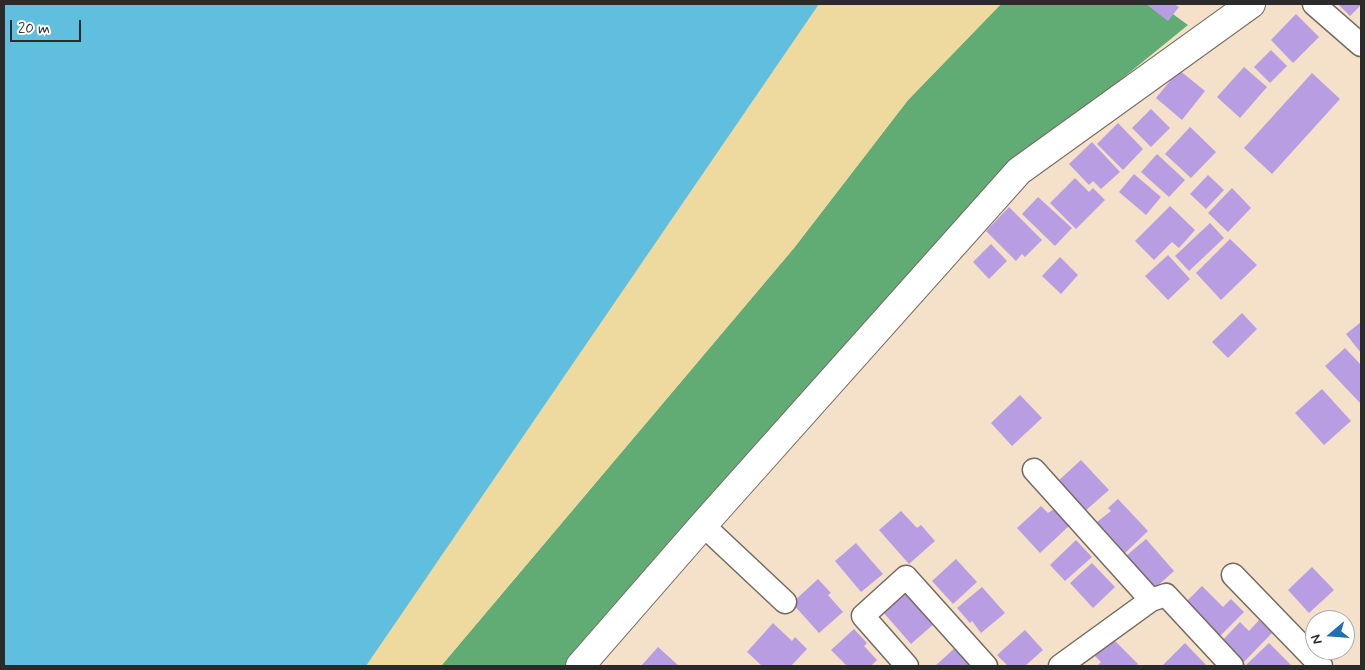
<!DOCTYPE html>
<html>
<head>
<meta charset="utf-8">
<style>
	body { margin:0 }
	#map { position:relative; width:1365px; height:670px; overflow:hidden; background:#f5e1c9; font-family:Mynerve,sans-serif }
	canvas { display:block }
	.frame { position:absolute; inset:0; border:5px solid #2b2b2b; pointer-events:none }
	.north { position:absolute; left:1305px; top:610px; width:50px; height:50px; box-sizing:border-box; background:#fff; border:1px solid #aaa; border-radius:50%; rotate:252deg; font-size:14px; font-weight:700; line-height:20px; text-align:center; color:#2b2b2b }
	.north::after { content:''; display:block; margin:auto; width:18px; height:22px; background:#1f6fb2; clip-path:polygon(50% 0,100% 100%,50% 72%,0 100%) }
	.scale { position:absolute; left:10px; top:20px; width:71px; height:22px; box-sizing:border-box; border:2px solid #2b2b2b; border-top:0; padding-left:6px; font-size:15px; line-height:18px; white-space:nowrap; color:#2b2b2b; -webkit-text-stroke:4px #fff; paint-order:stroke }
</style>
</head>
<body>
<div id="map">
<canvas width="1365" height="670"></canvas>
<div class="frame"></div>
<div class="north">N</div>
<div class="scale">20 m</div>
</div>
<script>
const g = document.querySelector('canvas').getContext('2d');
g.lineJoin = 'round';
function fillPath(path, color) { g.fillStyle = color; g.fill(path, 'evenodd'); }
const shape = rows => new Path2D(rows.map(r => 'M' + r).join(''));
function stroke(path, color, width, dash) { g.strokeStyle = color; g.lineWidth = width; g.lineCap = dash ? 'butt' : 'round'; g.setLineDash(dash || []); g.stroke(path); }
const forest = shape([
	[1001,4,1159,4,1188,25,1006,173,569,666,441,666,794,248,908,100]
]);
const sand = shape([
	[819,4,1001,4,908,100,794,248,441,666,366,666]
]);
const water = shape([
	[4,4,819,4,366,666,4,666]
]);
const building = shape([
	[1146,4,1174,4,1179,7,1168,21],
	[1338,4,1361,4,1361,5,1350,16],
	[1296,14,1319,37,1293,63,1271,40],
	[1271,50,1287,66,1270,83,1254,67],
	[1244,67,1267,87,1240,118,1217,97],
	[1179,70,1205,91,1182,120,1156,98],
	[1312,73,1340,99,1272,174,1244,148],
	[1151,109,1170,128,1151,147,1132,128],
	[1118,123,1143,149,1123,170,1097,144],
	[1190,127,1216,152,1191,178,1165,154],
	[1092,142,1120,172,1101,189,1093,181,1089,185,1069,164],
	[1157,154,1185,180,1169,197,1141,172],
	[1134,174,1161,197,1146,215,1119,192],
	[1208,175,1224,190,1206,209,1190,194],
	[1075,178,1089,192,1093,188,1105,200,1076,229,1050,203],
	[1232,188,1251,208,1228,232,1208,213],
	[1038,197,1072,228,1055,246,1022,214],
	[1170,206,1195,230,1179,248,1172,242,1154,260,1135,241],
	[1009,207,1042,240,1025,257,1022,254,1016,261,986,231],
	[1210,223,1224,238,1189,271,1175,256],
	[1230,239,1257,265,1221,300,1196,273],
	[991,244,1007,261,989,279,973,262],
	[1168,255,1190,279,1168,300,1145,276],
	[1060,257,1078,275,1061,294,1042,276],
	[1242,313,1257,329,1228,358,1212,342],
	[1361,322,1361,353,1346,334],
	[1345,348,1361,365,1361,404,1325,366],
	[1322,389,1351,421,1324,445,1295,413],
	[1020,395,1042,418,1012,446,991,423],
	[1081,460,1109,490,1084,512,1057,482],
	[1118,499,1148,531,1125,553,1097,522,1111,511,1108,508],
	[1041,506,1048,513,1054,509,1069,526,1040,553,1017,528],
	[901,511,917,528,921,525,935,541,909,564,879,530],
	[1146,539,1174,571,1155,588,1126,556],
	[1076,540,1092,557,1065,581,1050,565],
	[856,543,883,574,861,592,835,561],
	[956,559,977,582,953,604,932,581],
	[1092,563,1115,587,1093,608,1070,583],
	[1312,567,1334,590,1309,613,1288,590],
	[818,579,831,593,828,595,843,612,819,633,792,603],
	[1202,586,1223,607,1231,599,1244,612,1218,638,1184,604],
	[982,587,1005,613,981,633,972,621,970,623,957,608],
	[909,589,935,623,911,644,883,612],
	[1259,620,1272,633,1242,664,1220,643,1240,622,1249,631],
	[773,623,792,641,795,637,807,649,791,666,762,666,747,652],
	[854,629,867,643,864,646,877,660,871,666,847,666,831,650],
	[1025,630,1043,650,1025,666,1008,666,997,655],
	[1112,638,1138,664,1136,666,1097,666,1101,662,1094,655],
	[1185,643,1207,666,1165,666,1163,665],
	[1269,643,1292,666,1245,666],
	[658,647,679,666,641,666],
	[956,647,973,666,935,666]
]);
const minor = shape([
	[1314,4,1361,45],
	[1034,470,1151,600],
	[703,525,785,602],
	[1233,575,1321,666],
	[907,666,863,616,906,577,986,666],
	[1060,666,1151,600,1166,595,1232,666]
]);
const tertiary = shape([
	[580,666,703,525,1019,171,1251,4]
]);
fillPath(forest, '#61ac74');
fillPath(sand, '#eeda9e');
fillPath(water, '#60bede');
fillPath(building, '#b89de2');
stroke(minor, '#726b62', 25);
stroke(tertiary, '#726b62', 30);
stroke(minor, '#fff', 22);
stroke(tertiary, '#fff', 28);
</script>
</body>
</html>
